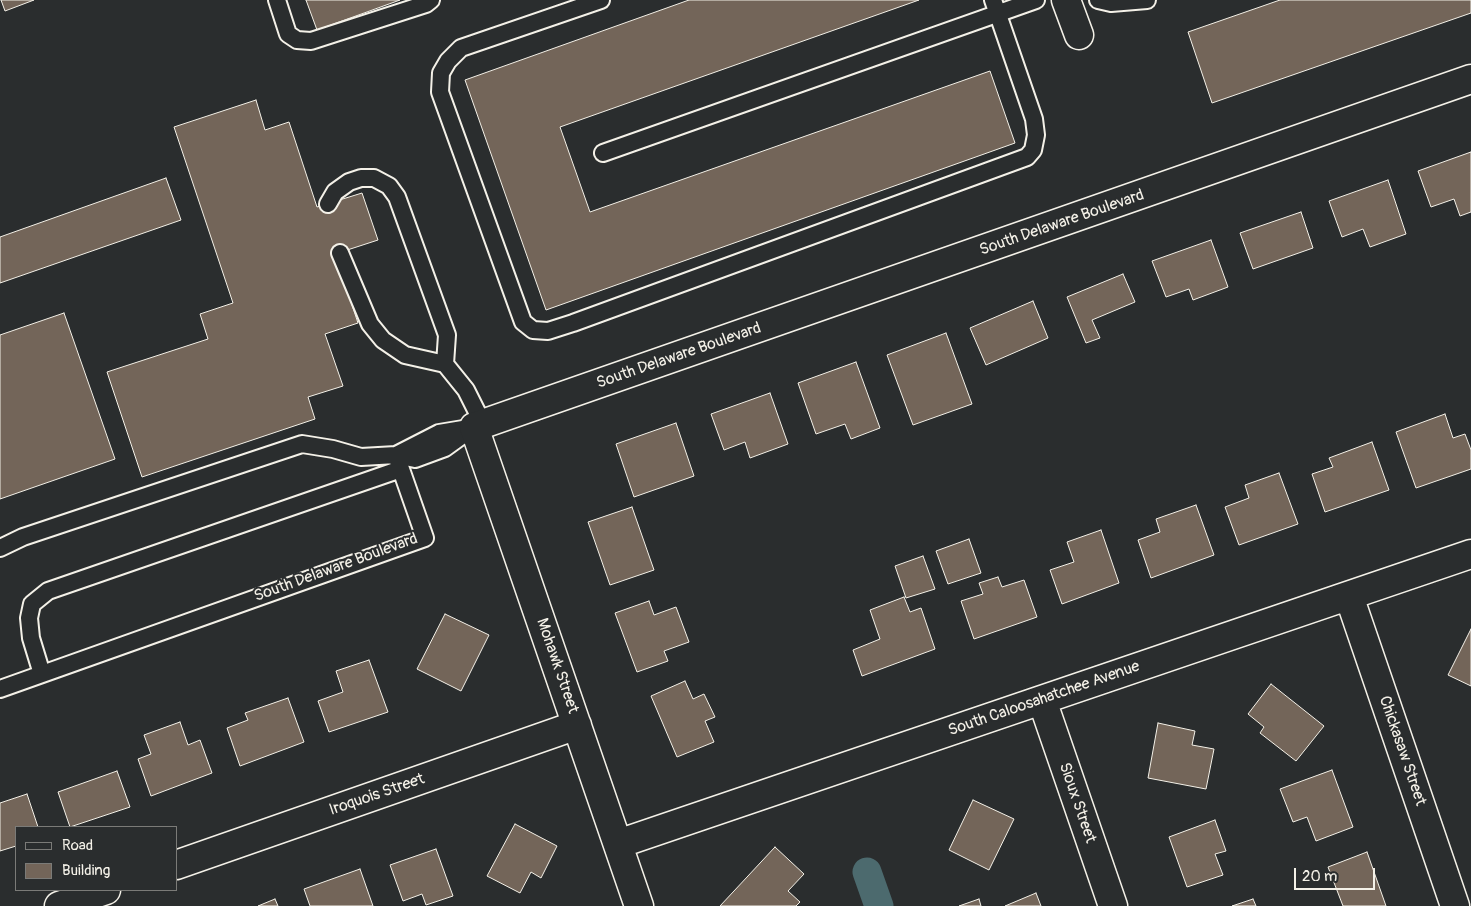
<!DOCTYPE html>
<html>
<head>
<meta charset="utf-8">
<style>
	body { margin:0 }
	#map { position:relative; width:1471px; height:906px; overflow:hidden; background:#2a2d2e; font-family:Pangolin,sans-serif }
	canvas { display:block }
	.legend { position:absolute; left:15px; top:826px; width:162px; height:65px; box-sizing:border-box; background:#2a2d2e; border:1px solid #7b7b78; margin:0; padding:6px 9px; list-style:none; font-size:15px; color:#f4f1e8 }
	.legend li { display:flex; align-items:center; gap:10px; height:25px }
	.legend b { width:25px; border:1px solid #7b7b78 }
	.scale { position:absolute; left:1294px; top:868px; width:81px; height:22px; box-sizing:border-box; border:2px solid #f4f1e8; border-top:0; padding-left:6px; font-size:15px; line-height:18px; white-space:nowrap; color:#f4f1e8; -webkit-text-stroke:4px #2a2d2e; paint-order:stroke }
</style>
</head>
<body>
<div id="map">
<canvas width="1471" height="906"></canvas>
<ul class="legend">
<li><b style="height:6px;background:#2a2d2e"></b>Road</li>
<li><b style="height:14px;background:#736559"></b>Building</li>
</ul>
<div class="scale">20 m</div>
</div>
<script>
const g = document.querySelector('canvas').getContext('2d');
g.lineJoin = 'round';
const shape = rows => new Path2D(rows.map(r => 'M' + r).join(''));
function stroke(path, color, width, dash) { g.strokeStyle = color; g.lineWidth = width; g.lineCap = dash ? 'butt' : 'round'; g.setLineDash(dash || []); g.stroke(path); }
function fillPath(path, color) { g.fillStyle = color; g.fill(path, 'evenodd'); }
function drawText(font, color, halo, rows, align = 'center') {
  g.font = font + ' Pangolin,sans-serif'; g.lineWidth = 4; g.setLineDash([]); g.textBaseline = 'middle'; g.strokeStyle = halo; g.fillStyle = color; for (const [text, x, y, turn = 0] of rows) {
    g.save(); g.translate(x, y); g.rotate((+turn || 0) * Math.PI / 180); g.textAlign = isNaN(turn) ? turn : align; if (halo) g.strokeText(text, 0, 0); g.fillText(text, 0, 0); g.restore();
  }
}
const canal = shape([
	[867,872,879,906]
]);
const building = shape([
	[1,0,34,0,5,11,1,0],
	[306,0,400,0,317,30,306,0],
	[689,0,919,0,560,127,590,212,990,71,1015,143,546,310,465,80,689,0],
	[1280,0,1471,0,1471,13,1212,103,1188,32,1280,0],
	[256,100,265,130,289,122,317,207,362,193,378,240,335,254,358,323,325,334,343,386,308,397,315,419,142,477,107,372,208,339,200,314,233,303,174,127,256,100],
	[1471,152,1471,212,1460,216,1454,199,1431,207,1418,171,1471,152],
	[166,178,181,220,0,283,0,237,166,178],
	[1388,180,1406,234,1370,247,1363,229,1342,237,1329,201,1388,180],
	[1301,212,1313,248,1253,269,1240,233,1301,212],
	[1211,240,1228,287,1193,300,1189,289,1166,297,1152,261,1211,240],
	[1123,274,1135,302,1092,320,1100,338,1086,343,1067,297,1123,274],
	[1033,301,1048,338,986,365,970,328,1033,301],
	[64,313,115,459,0,499,0,335,64,313],
	[946,333,972,404,913,425,887,355,946,333],
	[856,362,880,428,851,439,845,424,816,434,798,383,856,362],
	[770,393,788,444,750,458,745,442,724,450,711,414,770,393],
	[1445,414,1453,438,1465,434,1471,450,1471,469,1416,488,1396,432,1445,414],
	[676,423,694,476,634,497,616,444,676,423],
	[1372,442,1389,490,1325,512,1312,474,1333,467,1329,458,1372,442],
	[1279,473,1298,524,1239,545,1225,507,1249,498,1245,485,1279,473],
	[1196,505,1214,555,1151,578,1138,540,1160,532,1156,519,1196,505],
	[632,507,654,570,610,585,588,522,632,507],
	[1101,530,1119,583,1062,604,1050,570,1074,562,1067,542,1101,530],
	[969,539,981,573,948,584,936,551,969,539],
	[923,556,935,589,906,598,895,566,923,556],
	[998,577,1002,587,1024,580,1037,617,974,639,961,601,983,594,979,583,998,577],
	[904,597,910,612,921,608,935,649,862,676,853,650,880,639,870,610,904,597],
	[649,601,654,615,676,607,689,642,664,651,668,661,637,672,615,613,649,601],
	[445,614,489,635,461,691,417,669,445,614],
	[1471,629,1471,686,1448,675,1471,629],
	[369,660,388,712,329,732,318,701,343,692,336,671,369,660],
	[685,681,693,699,704,694,715,717,705,721,714,742,677,757,651,696,685,681],
	[1271,684,1324,726,1296,761,1260,733,1264,727,1248,714,1271,684],
	[288,698,304,742,240,766,227,728,248,720,245,713,288,698],
	[180,722,188,745,200,740,212,773,151,796,138,759,151,754,144,735,180,722],
	[1158,723,1195,731,1192,745,1214,749,1206,789,1148,778,1158,723],
	[1332,770,1353,827,1316,841,1307,817,1293,822,1280,789,1332,770],
	[117,771,130,807,70,827,58,792,117,771],
	[27,794,38,827,16,827,16,846,0,851,0,803,27,794],
	[973,800,1014,819,989,870,949,850,973,800],
	[1215,820,1226,851,1215,854,1223,875,1187,887,1169,837,1215,820],
	[515,824,557,846,541,878,531,872,520,893,487,876,515,824],
	[775,847,804,874,788,891,800,902,796,906,720,906,775,847],
	[436,849,453,896,426,905,422,894,403,901,390,865,436,849],
	[1367,852,1386,906,1343,906,1328,867,1367,852],
	[360,869,373,906,310,906,304,889,360,869],
	[1036,893,1041,906,1005,906,1036,893],
	[275,899,278,906,258,906,275,899],
	[979,899,981,906,959,906,979,899],
	[1253,899,1256,906,1232,906,1253,899]
]);
const service = shape([
	[277,0,288,34,297,40,311,41,426,4,431,0],
	[601,0,461,48,448,61,441,73,440,92,523,322,533,330,548,331,573,323,1027,157,1033,150,1036,135,1034,119,993,0],
	[1098,0,1111,3,1147,0],
	[603,153,1036,0],
	[328,204,335,192,349,182,361,178,374,178,389,186,397,197,447,335,445,364,405,355,383,340,370,324,340,253],
	[445,364,466,390,483,424],
	[396,455,439,433,469,428],
	[0,548,23,537,302,444,333,449,361,457,396,455,415,459,445,448,474,427],
	[42,674,31,638,29,618,32,604,48,591,401,469],
	[0,689,425,538,396,455]
]);
const minor = shape([
	[1066,0,1079,35],
	[1349,596,1455,906],
	[1042,700,1113,906],
	[618,844,1471,554],
	[176,865,577,725],
	[59,906,106,890],
	[639,906,474,427,1471,79]
]);
const streetNames = [
	["South Delaware Boulevard",1062,223,-19],
	["South Delaware Boulevard",679,356,-19],
	["South Delaware Boulevard",336,568,-20],
	["Mohawk Street",557,666,71],
	["South Caloosahatchee Avenue",1044,699,-19],
	["Chickasaw Street",1402,751,71],
	["Iroquois Street",377,795,-19],
	["Sioux Street",1077,803,71]
];
stroke(canal, '#4c6a6e', 29);
fillPath(building, '#736559');
stroke(building, '#f4f1e8', 1);
stroke(service, '#f4f1e8', 20);
stroke(minor, '#f4f1e8', 31);
stroke(service, '#2a2d2e', 16);
stroke(minor, '#2a2d2e', 28);
drawText('16px', '#f4f1e8', '#2a2d2e', streetNames);
</script>
</body>
</html>
